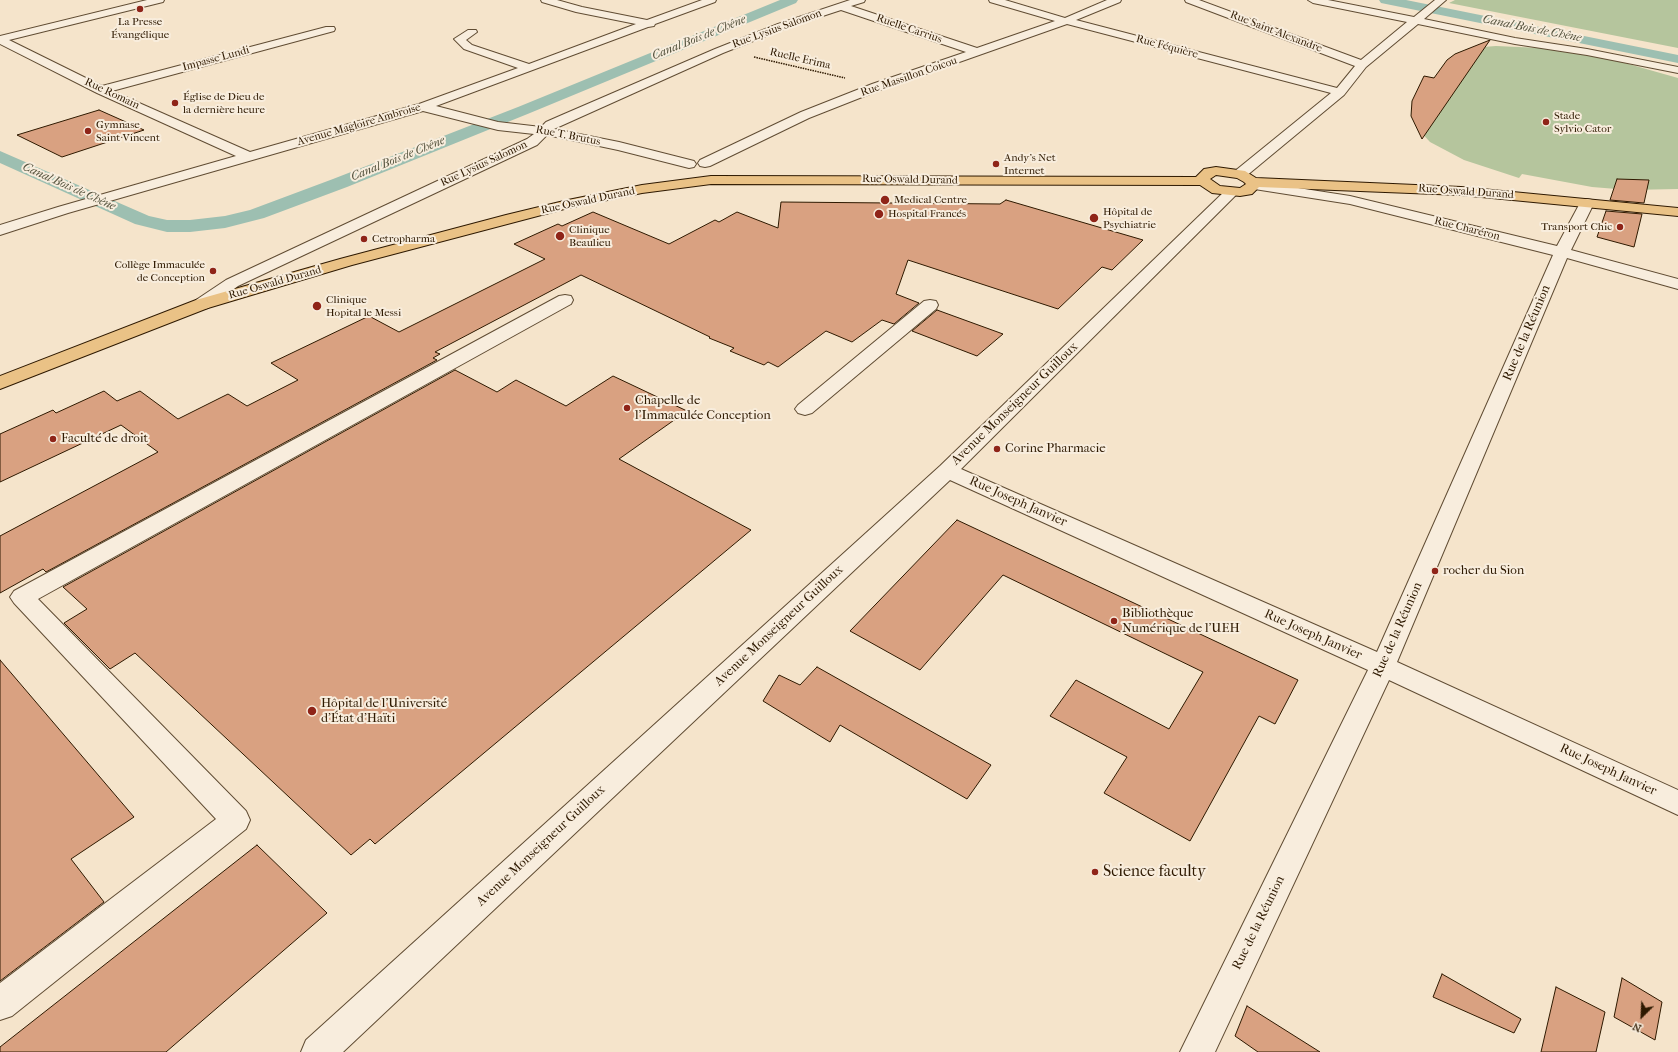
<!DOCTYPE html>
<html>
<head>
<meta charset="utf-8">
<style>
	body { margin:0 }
	#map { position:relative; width:1678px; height:1052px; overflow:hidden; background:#f5e4cb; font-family:"IM FELL French Canon",serif }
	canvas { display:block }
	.north { position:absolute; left:1622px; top:996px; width:40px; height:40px; -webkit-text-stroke:3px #f8eddd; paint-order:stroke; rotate:204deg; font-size:11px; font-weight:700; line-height:16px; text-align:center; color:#2e1900 }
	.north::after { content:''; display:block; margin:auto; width:14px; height:18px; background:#2e1900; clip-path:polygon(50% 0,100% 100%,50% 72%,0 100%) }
</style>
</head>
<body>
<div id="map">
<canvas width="1678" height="1052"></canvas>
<div class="north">N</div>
</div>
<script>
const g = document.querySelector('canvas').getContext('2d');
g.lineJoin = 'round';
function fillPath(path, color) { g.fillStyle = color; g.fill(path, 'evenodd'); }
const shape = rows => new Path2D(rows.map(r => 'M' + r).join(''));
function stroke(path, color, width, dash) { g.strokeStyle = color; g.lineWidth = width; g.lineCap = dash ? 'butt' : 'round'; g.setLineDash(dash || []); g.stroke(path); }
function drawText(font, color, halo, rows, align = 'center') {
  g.font = font + ' "IM FELL French Canon",serif'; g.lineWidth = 4; g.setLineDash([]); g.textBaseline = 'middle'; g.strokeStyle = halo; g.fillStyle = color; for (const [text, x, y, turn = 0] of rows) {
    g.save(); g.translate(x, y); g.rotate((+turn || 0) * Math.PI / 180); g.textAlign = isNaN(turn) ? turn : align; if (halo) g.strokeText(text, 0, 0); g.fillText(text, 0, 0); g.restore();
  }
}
const green = shape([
	[1455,0,1678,0,1678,48,1449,3],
	[1496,46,1564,49,1564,52,1592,56,1625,63,1678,78,1678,189,1629,190,1592,187,1522,174,1519,178,1464,160,1430,142,1417,128,1411,116,1412,107,1424,76,1434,78,1447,60,1455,54,1470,48]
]);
const canal = shape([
	[780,0,798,0,796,3,530,113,347,187,264,218,225,228,190,232,167,232,135,224,0,163,0,151,149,216,167,220,190,220,225,216,250,210,333,179,518,107,780,0],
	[1379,0,1406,0,1678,55,1678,63,1386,4,1381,3,1379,0]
]);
const building = shape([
	[1490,40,1422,139,1411,116,1412,101,1424,76,1434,78,1447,60,1455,54,1490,40],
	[99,110,144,130,62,157,17,135,99,110],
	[1617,179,1649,180,1644,203,1610,200,1617,179],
	[1006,200,1143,240,1112,270,1102,267,1058,309,908,260,896,294,919,303,894,324,882,320,852,342,826,331,778,367,768,362,764,365,730,351,734,348,709,338,710,337,581,275,435,352,440,354,433,358,437,360,46,572,43,569,0,593,0,536,158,452,121,425,0,482,0,434,53,410,56,413,104,391,117,401,140,391,178,419,228,394,247,406,298,380,271,363,369,316,399,332,545,259,514,244,558,224,562,226,593,212,669,244,715,220,719,222,737,212,778,228,781,202,1000,204,1006,200],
	[1606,211,1642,214,1634,247,1597,237,1606,211],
	[937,310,1003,334,977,356,912,331,937,310],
	[455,370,497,392,516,380,566,406,613,376,687,411,619,459,751,530,375,844,370,839,351,855,135,653,110,669,64,623,87,609,63,587,455,370],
	[957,520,1298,680,1275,724,1259,716,1190,841,1104,793,1127,757,1050,716,1076,680,1169,729,1203,672,1003,575,920,670,850,631,957,520],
	[0,660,134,817,71,859,104,902,0,981,0,660],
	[817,667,991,765,967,799,840,725,830,742,763,701,779,675,800,685,817,667],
	[257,845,327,913,166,1052,0,1052,0,1047,257,845],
	[1442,974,1521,1019,1514,1033,1433,997,1442,974],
	[1622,978,1662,1002,1655,1040,1614,1017,1622,978],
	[1556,987,1605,1012,1596,1052,1541,1052,1556,987],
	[1247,1006,1320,1052,1258,1052,1235,1036,1247,1006]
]);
const path = shape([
	[754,57,845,78]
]);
const minor = shape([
	[147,0,164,0,163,2,9,40,102,86,326,27,334,27,335,29,334,31,112,91,250,152,419,104,518,68,464,49,454,39,468,30,476,30,477,32,466,40,472,45,529,64,636,24,576,12,542,2,541,0,557,0,582,7,647,20,702,0,716,0,715,2,655,24,654,26,648,27,436,106,498,122,541,127,546,122,562,115,715,49,778,24,850,0,865,0,864,2,851,6,977,48,1055,21,990,2,989,0,1005,0,1065,18,1107,0,1121,0,1120,2,1076,20,1337,88,1355,66,1186,2,1185,0,1199,0,1361,60,1407,22,1313,3,1308,0,1328,0,1414,17,1435,0,1446,0,1424,19,1515,38,1587,49,1678,67,1678,73,1587,55,1515,44,1418,24,1366,67,1344,95,1245,177,1240,178,1235,177,1233,174,1235,171,1331,93,1067,24,880,90,809,118,710,166,705,167,700,166,698,163,700,160,801,112,872,84,966,52,841,10,786,28,723,53,554,129,619,142,694,161,696,164,694,167,689,168,618,150,547,135,537,145,238,286,208,308,202,309,196,308,194,304,196,300,226,280,527,139,534,134,498,130,423,111,68,213,0,235,0,225,58,207,236,156,97,93,0,44,0,36,147,0],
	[1253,181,1350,196,1557,246,1580,203,1582,200,1587,199,1592,200,1594,203,1571,250,1678,279,1678,289,1567,258,1397,662,1678,790,1678,815,1389,680,1215,1052,1180,1052,1368,670,950,480,343,1052,301,1052,306,1040,940,466,1227,189,1232,188,1237,189,1239,192,961,469,1377,652,1553,255,1350,204,1248,188,1246,185,1248,182,1253,181],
	[565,295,571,296,573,300,571,304,38,599,246,811,250,820,246,829,12,1016,0,1020,0,983,216,819,14,603,10,597,14,591,559,296,565,295],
	[930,300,936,301,938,305,936,309,812,413,805,415,798,413,795,409,798,405,924,301,930,300]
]);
const major = shape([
	[1216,167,1245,171,1256,178,1461,187,1678,208,1678,216,1461,195,1259,187,1252,194,1240,196,1212,193,1200,185,711,184,642,193,568,208,352,265,208,308,0,389,0,376,196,300,340,259,506,215,568,200,642,185,711,176,1196,177,1204,169,1216,167],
	[1216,175,1237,178,1244,182,1246,184,1240,188,1220,186,1210,179,1216,175]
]);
const markers = [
	[140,9,4,"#8f2418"],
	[175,103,4,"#8f2418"],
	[1546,122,4,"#8f2418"],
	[88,131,4,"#8f2418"],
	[996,164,4,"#8f2418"],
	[885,200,5,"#8f2418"],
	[879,214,5,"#8f2418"],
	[1094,218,5,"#8f2418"],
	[1620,227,4,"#8f2418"],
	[560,236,5,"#8f2418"],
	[364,239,4,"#8f2418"],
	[213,271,4,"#8f2418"],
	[317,306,5,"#8f2418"],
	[627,408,4,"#8f2418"],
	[53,439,4,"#8f2418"],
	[997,449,4,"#8f2418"],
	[1435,571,4,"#8f2418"],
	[1114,621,4,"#8f2418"],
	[312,711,5,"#8f2418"],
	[1095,872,4,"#8f2418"]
];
const farPoinames = [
	["La Presse",140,22,"center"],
	["Évangélique",140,35,"center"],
	["Église de Dieu de",183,97],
	["la dernière heure",183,110],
	["Stade",1554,116],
	["Sylvio Cator",1554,129],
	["Gymnase",96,125],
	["Saint Vincent",96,138],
	["Andy’s Net",1004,158],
	["Internet",1004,171],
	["Medical Centre",894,200],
	["Hôpital de",1103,212],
	["Psychiatrie",1103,225],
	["Hospital Francés",888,214],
	["Transport Chic",1612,227,"right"],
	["Clinique",569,230],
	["Beaulieu",569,243],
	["Cetropharma",372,239],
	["Collège Immaculée",205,265,"right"],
	["de Conception",205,278,"right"],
	["Clinique",326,300],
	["Hopital le Messi",326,313]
];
const farStreetnames = [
	["Rue Lysius Salomon",777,29,-20],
	["Ruelle Carrius",909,29,19],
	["Rue Saint-Alexandre",1276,32,21],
	["Rue Féquière",1167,47,15],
	["Impasse Lundi",216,59,-15],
	["Ruelle Erima",800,59,13],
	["Rue Massillon Coicou",909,77,-19],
	["Rue Romain",112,94,25],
	["Avenue Magloire Ambroise",359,125,-16],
	["Rue T. Brutus",568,136,11],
	["Rue Lysius Salomon",484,164,-25],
	["Rue Oswald Durand",910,180,1],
	["Rue Oswald Durand",1466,192,4],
	["Rue Oswald Durand",588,201,-12],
	["Rue Charéron",1467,229,14],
	["Rue Oswald Durand",275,283,-16]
];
const farWaternames = [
	["Canal Bois de Chêne",1532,29,11],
	["Canal Bois de Chêne",699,38,-22],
	["Canal Bois de Chêne",398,159,-22],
	["Canal Bois de Chêne",69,187,24]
];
const streetNames = [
	["Rue de la Réunion",1527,333,-67],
	["Avenue Monseigneur Guilloux",1015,404,-44],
	["Rue Joseph Janvier",1018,502,24],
	["Avenue Monseigneur Guilloux",779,626,-43],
	["Rue de la Réunion",1398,630,-66],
	["Rue Joseph Janvier",1313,635,24],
	["Rue Joseph Janvier",1608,770,25],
	["Avenue Monseigneur Guilloux",541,846,-43],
	["Rue de la Réunion",1259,923,-64]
];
const poiNames = [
	["Chapelle de",635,401],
	["l'Immaculée Conception",635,416],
	["Faculté de droit",61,439],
	["Corine Pharmacie",1005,449],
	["rocher du Sion",1443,571],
	["Bibliothèque",1122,614],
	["Numérique de l'UEH",1122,629],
	["Hôpital de l'Université",321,704],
	["d'État d'Haïti",321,719]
];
const nearPoinames = [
	["Science faculty",1103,872]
];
fillPath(green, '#b5c59d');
fillPath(canal, '#9dbfb1');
fillPath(building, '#d9a181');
stroke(building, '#2e1900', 1);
stroke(minor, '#604c33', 2);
stroke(major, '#2e1900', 2);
stroke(path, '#2e1900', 1.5, [1.5, 1]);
fillPath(minor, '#f8eddd');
fillPath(major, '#eac286');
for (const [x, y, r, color] of markers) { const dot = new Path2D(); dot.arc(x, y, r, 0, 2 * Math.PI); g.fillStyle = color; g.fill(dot); stroke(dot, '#f8eddd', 1.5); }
drawText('11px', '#2e1900', '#f8eddd', farPoinames, 'left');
drawText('11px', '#2e1900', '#f8eddd', farStreetnames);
drawText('italic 12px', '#55533e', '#f8eddd', farWaternames);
drawText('13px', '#2e1900', '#f8eddd', streetNames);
drawText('13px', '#2e1900', '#f8eddd', poiNames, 'left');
drawText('16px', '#2e1900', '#f8eddd', nearPoinames, 'left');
</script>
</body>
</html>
